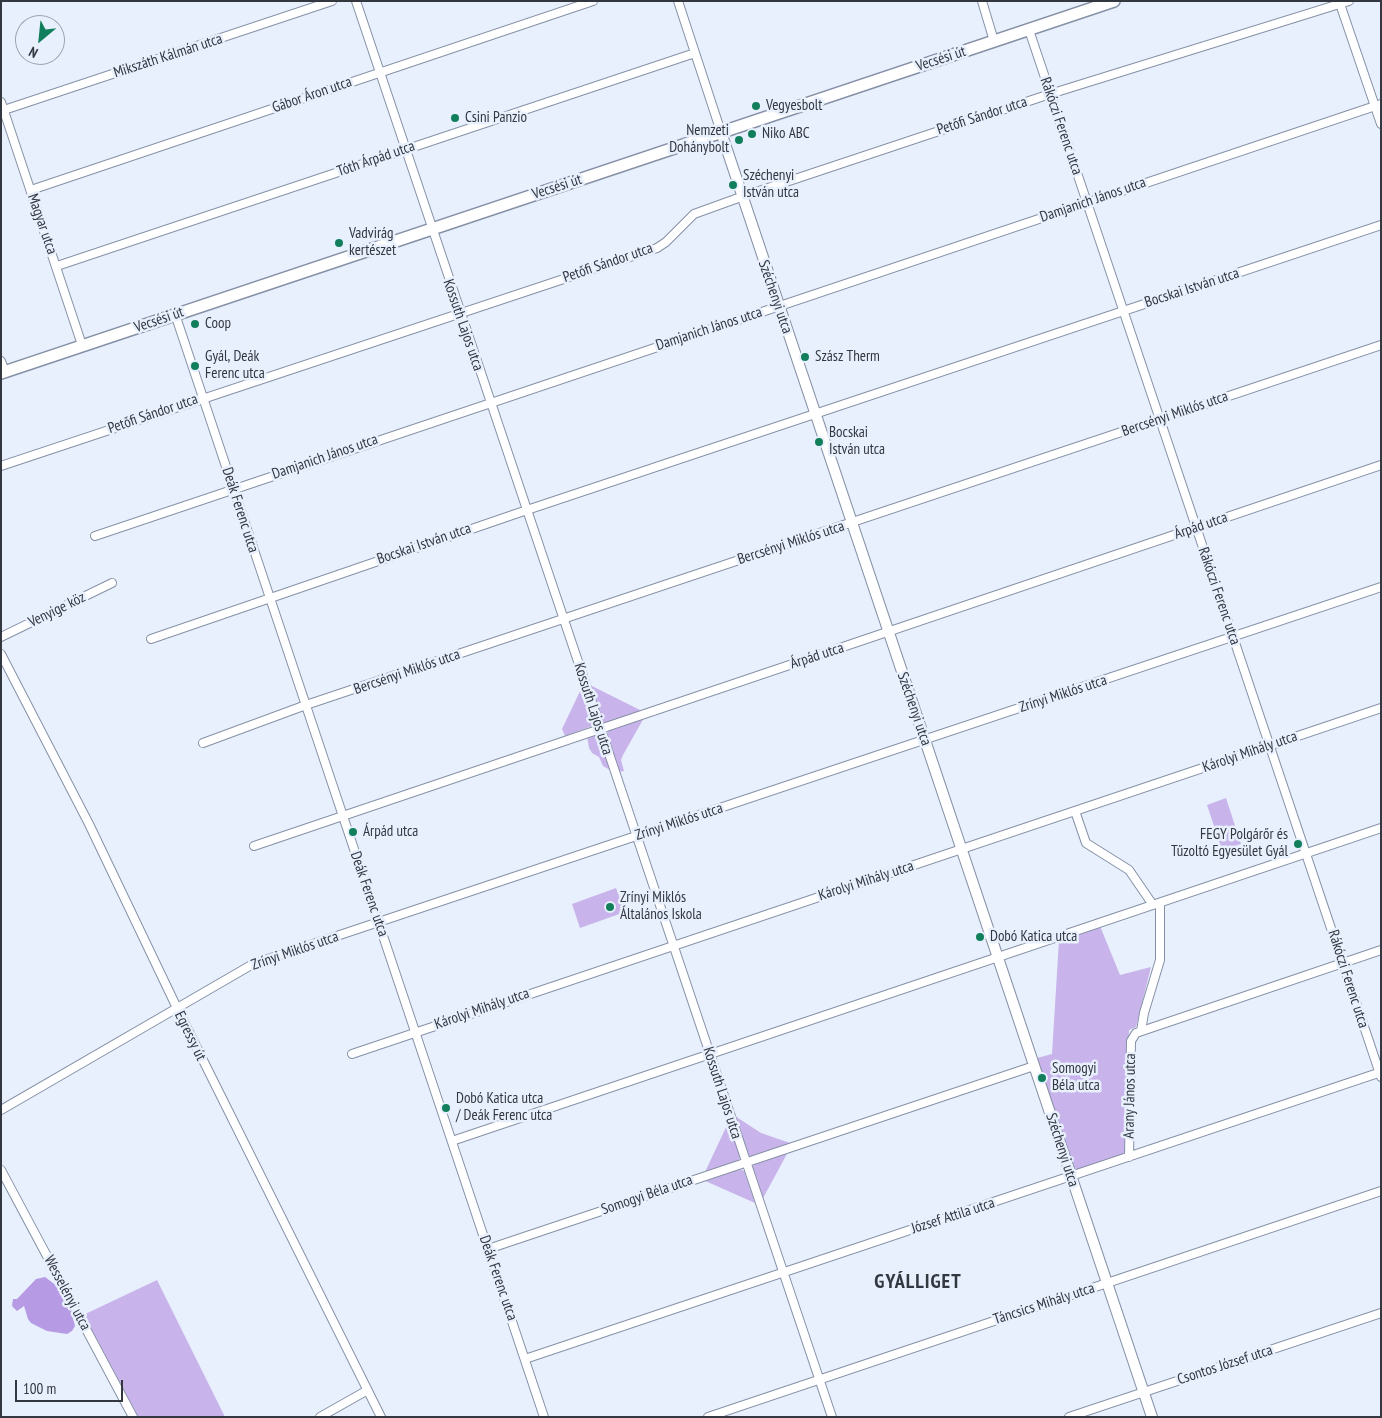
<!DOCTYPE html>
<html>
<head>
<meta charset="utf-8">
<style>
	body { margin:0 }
	#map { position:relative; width:1382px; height:1418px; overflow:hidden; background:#e8f0fe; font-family:"PT Sans Narrow",sans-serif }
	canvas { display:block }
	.frame { position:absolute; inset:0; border:2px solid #323740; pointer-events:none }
	.north { position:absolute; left:15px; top:15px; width:50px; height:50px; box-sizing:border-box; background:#e8f0fe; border:1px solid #9fa6b2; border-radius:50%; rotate:208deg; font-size:14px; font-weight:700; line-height:20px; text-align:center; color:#323740 }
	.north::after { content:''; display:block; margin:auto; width:18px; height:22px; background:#117f5c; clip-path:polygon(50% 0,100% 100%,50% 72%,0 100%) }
	.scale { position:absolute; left:15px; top:1380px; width:108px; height:22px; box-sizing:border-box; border:2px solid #323740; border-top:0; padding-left:6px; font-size:15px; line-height:18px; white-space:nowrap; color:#323740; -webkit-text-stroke:4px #e8f0fe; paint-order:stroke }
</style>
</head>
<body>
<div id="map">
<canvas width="1382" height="1418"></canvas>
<div class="frame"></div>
<div class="north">N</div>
<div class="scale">100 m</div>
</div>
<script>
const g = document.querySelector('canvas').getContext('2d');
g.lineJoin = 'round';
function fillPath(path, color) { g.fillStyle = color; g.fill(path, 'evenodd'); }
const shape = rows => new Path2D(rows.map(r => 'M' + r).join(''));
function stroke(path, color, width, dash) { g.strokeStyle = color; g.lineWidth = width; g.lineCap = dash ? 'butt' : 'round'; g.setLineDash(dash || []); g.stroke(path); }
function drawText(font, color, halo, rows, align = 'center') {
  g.font = font + ' "PT Sans Narrow",sans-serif'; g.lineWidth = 5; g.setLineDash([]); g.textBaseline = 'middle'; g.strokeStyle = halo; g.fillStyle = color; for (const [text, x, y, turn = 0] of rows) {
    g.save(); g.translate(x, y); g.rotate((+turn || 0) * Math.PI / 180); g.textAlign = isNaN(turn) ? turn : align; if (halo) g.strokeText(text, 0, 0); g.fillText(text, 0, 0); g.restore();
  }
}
const green = shape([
	[588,684,642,711,606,723,601,721],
	[582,687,594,723,592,726,565,736,562,729],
	[645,716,623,755,621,760,624,771,619,772,606,735,609,730],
	[594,734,599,736,610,770,603,766,599,757,592,753,589,748,587,736],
	[1226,798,1241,844,1222,850,1207,805],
	[616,888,625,912,580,928,572,904],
	[1100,926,1120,975,1151,967,1136,1027,1129,1030,1126,1155,1073,1174,1037,1058,1052,1054,1059,940],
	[735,1116,761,1133,790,1143,751,1157,747,1155],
	[728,1123,740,1157,738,1162,705,1172],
	[788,1152,762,1200,752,1169,754,1164],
	[738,1168,744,1171,755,1203,703,1180],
	[157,1280,225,1417,134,1417,81,1316]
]);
const forest = shape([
	[45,1277,57,1286,71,1310,75,1326,72,1331,67,1334,47,1331,31,1323,28,1319,24,1306,17,1311,12,1306,13,1299,17,1299,36,1279]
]);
const minor = shape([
	[356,1,832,1417],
	[678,1,721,132],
	[982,1,994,41],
	[1339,1,1381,124],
	[1029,30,1381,1077],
	[1,102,82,345],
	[4,110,332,1],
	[31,190,593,1],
	[57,266,695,53],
	[175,314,544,1417],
	[1,361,5,372],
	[1,466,657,248,666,242,694,214,741,197,1050,94,1349,1],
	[95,536,1381,104],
	[1,637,112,583],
	[151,639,527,510,1381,225],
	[1,654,89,824,177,1008,381,1417],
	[203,743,306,705,1381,345],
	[1075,811,1086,843,1129,870,1153,905],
	[254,846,1381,465],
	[1141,1031,1144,1013,1160,960,1160,903],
	[352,1054,1381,708],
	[1,1110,253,964,1381,587],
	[452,1141,1381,828],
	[1129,1157,1131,1041,1136,1033,1381,950],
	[1,1170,133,1417],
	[488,1249,1034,1066],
	[525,1359,1381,1072],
	[320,1417,366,1391],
	[708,1417,1381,1191],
	[1069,1417,1381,1313]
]);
const tertiary = shape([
	[721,132,1152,1417]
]);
const secondary = shape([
	[1,373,1114,1]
]);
const markers = [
	[756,106,5,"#117f5c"],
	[455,118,5,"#117f5c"],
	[752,134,5,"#117f5c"],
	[739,140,5,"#117f5c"],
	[733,185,5,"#117f5c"],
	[339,243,5,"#117f5c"],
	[195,324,5,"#117f5c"],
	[805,357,5,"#117f5c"],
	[195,366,5,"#117f5c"],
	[819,442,5,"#117f5c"],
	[353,832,5,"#117f5c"],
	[1298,844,5,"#117f5c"],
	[610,907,5,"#117f5c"],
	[980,937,5,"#117f5c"],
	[1042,1078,5,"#117f5c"],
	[446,1108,5,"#117f5c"]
];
const streetNames = [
	["Mikszáth Kálmán utca",168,56,-18],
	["Vecsési út",941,59,-18],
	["Gábor Áron utca",312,95,-19],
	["Petőfi Sándor utca",982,116,-18],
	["Rákóczi Ferenc utca",1061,126,71],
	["Tóth Árpád utca",376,159,-19],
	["Vecsési út",557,187,-18],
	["Damjanich János utca",1093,200,-19],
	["Magyar utca",42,224,71],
	["Petőfi Sándor utca",608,263,-19],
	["Bocskai István utca",1192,288,-18],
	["Széchenyi utca",775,297,71],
	["Vecsési út",159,320,-19],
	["Kossuth Lajos utca",463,325,71],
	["Damjanich János utca",709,329,-18],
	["Petőfi Sándor utca",153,414,-19],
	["Bercsényi Miklós utca",1175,414,-19],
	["Damjanich János utca",325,457,-19],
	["Deák Ferenc utca",240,510,72],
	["Árpád utca",1201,526,-19],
	["Bercsényi Miklós utca",791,543,-18],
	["Bocskai István utca",424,544,-19],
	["Rákóczi Ferenc utca",1219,596,71],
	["Venyige köz",57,610,-26],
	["Árpád utca",817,656,-18],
	["Bercsényi Miklós utca",407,672,-19],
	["Zrínyi Miklós utca",1063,694,-18],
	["Kossuth Lajos utca",593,709,72],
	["Széchenyi utca",914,709,71],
	["Károlyi Mihály utca",1250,752,-19],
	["Zrínyi Miklós utca",679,822,-18],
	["Károlyi Mihály utca",866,881,-18],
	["Deák Ferenc utca",369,894,71],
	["Zrínyi Miklós utca",295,951,-19],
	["Rákóczi Ferenc utca",1348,979,72],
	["Károlyi Mihály utca",482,1009,-19],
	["Egressy út",190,1036,64],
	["Kossuth Lajos utca",722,1093,72],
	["Arany János utca",1130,1096,-89],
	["Széchenyi utca",1062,1150,72],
	["Somogyi Béla utca",647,1195,-19],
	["József Attila utca",953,1216,-18],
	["Deák Ferenc utca",498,1278,71],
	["Wesselényi utca",67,1293,62],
	["Táncsics Mihály utca",1044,1304,-18],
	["Csontos József utca",1225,1365,-18]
];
const poiNames = [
	["Vegyesbolt",766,106],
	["Csini Panzio",465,118],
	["Nemzeti",729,131,"right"],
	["Dohánybolt",729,148,"right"],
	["Niko ABC",762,134],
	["Széchenyi",743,176],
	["István utca",743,193],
	["Vadvirág",349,234],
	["kertészet",349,251],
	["Coop",205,324],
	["Gyál, Deák",205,357],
	["Ferenc utca",205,374],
	["Szász Therm",815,357],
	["Bocskai",829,433],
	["István utca",829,450],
	["Árpád utca",363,832],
	["FEGY Polgárőr és",1288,835,"right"],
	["Tűzoltó Egyesület Gyál",1288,852,"right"],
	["Zrínyi Miklós",620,898],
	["Általános Iskola",620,915],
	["Dobó Katica utca",990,937],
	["Somogyi",1052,1069],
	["Béla utca",1052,1086],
	["Dobó Katica utca",456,1099],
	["/ Deák Ferenc utca",456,1116]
];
const districtNames = [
	["GYÁLLIGET",918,1282]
];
fillPath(green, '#c8b4ea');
fillPath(forest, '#b69be4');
stroke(minor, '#8691a7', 10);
stroke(tertiary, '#8691a7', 12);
stroke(secondary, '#8691a7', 14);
stroke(minor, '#fff', 8);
stroke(tertiary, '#fff', 10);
stroke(secondary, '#fff', 11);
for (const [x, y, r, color] of markers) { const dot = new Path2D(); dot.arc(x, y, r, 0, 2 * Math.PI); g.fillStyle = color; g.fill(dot); stroke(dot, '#e8f0fe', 2); }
drawText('15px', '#323740', '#e8f0fe', streetNames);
drawText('15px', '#323740', '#e8f0fe', poiNames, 'left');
g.letterSpacing = '1px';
drawText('bold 20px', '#323740', '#e8f0fe', districtNames);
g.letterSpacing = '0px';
</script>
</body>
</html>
